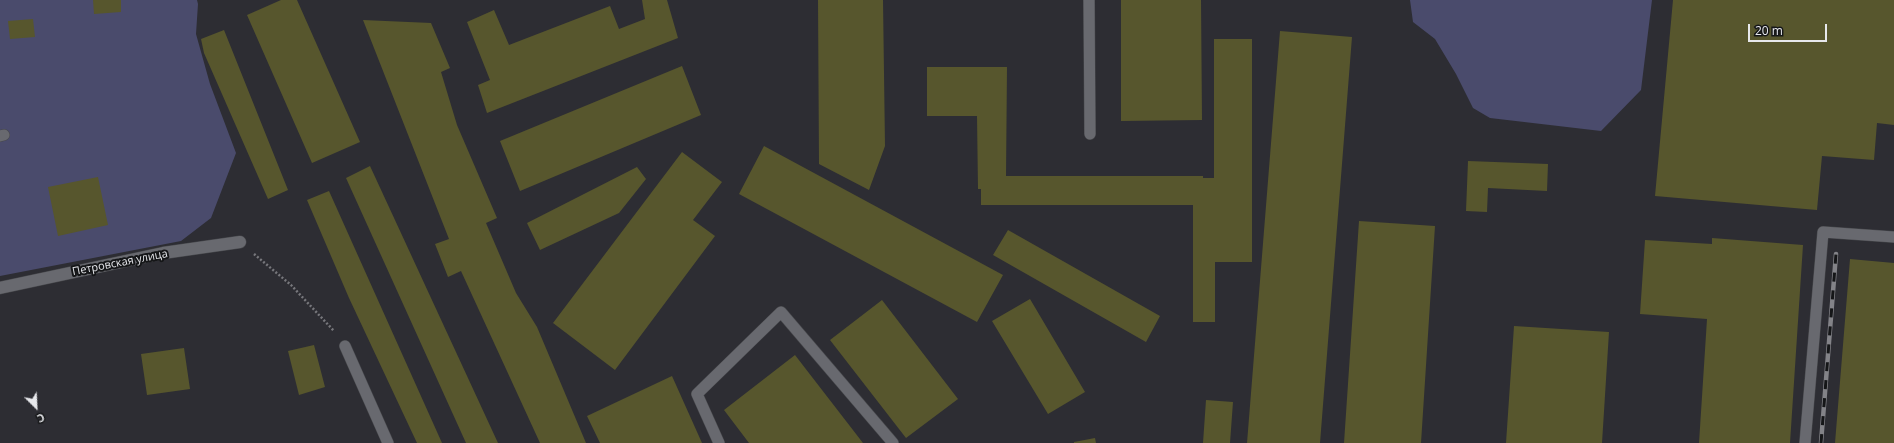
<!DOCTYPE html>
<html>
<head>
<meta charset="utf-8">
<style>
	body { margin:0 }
	#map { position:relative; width:1894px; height:443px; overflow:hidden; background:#2d2d33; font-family:"Open Sans",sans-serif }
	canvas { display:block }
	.north { position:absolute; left:16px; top:387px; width:40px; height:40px; -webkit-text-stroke:3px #151618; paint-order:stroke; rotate:156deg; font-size:11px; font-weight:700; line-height:16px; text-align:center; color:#e7e8ec }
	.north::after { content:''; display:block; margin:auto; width:14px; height:18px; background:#e7e8ec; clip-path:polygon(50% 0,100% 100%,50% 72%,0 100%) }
	.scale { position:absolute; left:1748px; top:24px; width:79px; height:18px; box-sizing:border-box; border:2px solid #e7e8ec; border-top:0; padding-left:5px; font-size:12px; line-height:14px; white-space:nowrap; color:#e7e8ec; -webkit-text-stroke:3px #151618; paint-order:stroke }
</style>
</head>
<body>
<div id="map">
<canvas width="1894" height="443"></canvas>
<div class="north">С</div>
<div class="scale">20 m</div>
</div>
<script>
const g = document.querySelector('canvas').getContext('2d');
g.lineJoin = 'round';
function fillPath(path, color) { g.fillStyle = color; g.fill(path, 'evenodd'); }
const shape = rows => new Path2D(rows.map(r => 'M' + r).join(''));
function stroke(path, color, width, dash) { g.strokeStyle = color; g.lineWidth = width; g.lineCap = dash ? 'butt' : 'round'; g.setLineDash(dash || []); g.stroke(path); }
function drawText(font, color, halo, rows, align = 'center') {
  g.font = font + ' "Open Sans",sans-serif'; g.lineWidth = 4; g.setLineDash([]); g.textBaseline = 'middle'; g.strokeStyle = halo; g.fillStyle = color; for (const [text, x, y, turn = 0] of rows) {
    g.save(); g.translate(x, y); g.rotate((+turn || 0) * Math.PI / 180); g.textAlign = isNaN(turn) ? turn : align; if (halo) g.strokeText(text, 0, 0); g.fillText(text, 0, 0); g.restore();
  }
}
const green = shape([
	[0,0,197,0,198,4,196,34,210,84,236,153,211,218,181,241,0,276],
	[1410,0,1652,0,1641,90,1601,131,1490,118,1473,108,1456,74,1435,39,1413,22]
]);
const building = shape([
	[93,0,121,0,121,12,94,14],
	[281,0,297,0,360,142,312,163,247,15],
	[642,0,667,0,678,38,487,113,478,85,490,80,467,22,494,10,509,45,610,6,619,29,645,19],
	[818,0,883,0,885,146,869,190,819,164],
	[1121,0,1201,0,1202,120,1121,121],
	[1673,0,1894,0,1894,125,1877,123,1874,160,1822,156,1817,210,1655,196],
	[33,19,35,37,10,39,8,21],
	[363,20,431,23,450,68,441,72,457,125,497,218,486,223,516,293,537,327,586,443,540,443,461,271,448,277,435,244,449,239],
	[224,30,288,190,268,199,204,53,201,39],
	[1280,31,1352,37,1320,443,1247,443],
	[1214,39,1252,39,1252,262,1215,262,1215,322,1193,322,1193,205,981,205,981,189,978,189,977,116,927,116,927,67,1007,67,1006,176,1203,176,1203,178,1214,178],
	[682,66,701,115,520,191,500,141],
	[764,146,1003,275,977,322,739,194],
	[682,152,722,182,693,220,715,236,615,370,553,323],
	[1468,161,1548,164,1547,191,1488,188,1487,212,1466,211],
	[370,166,498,443,466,443,346,178],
	[637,167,646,179,619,213,540,250,527,223],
	[98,177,108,225,58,236,48,187],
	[329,191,442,443,417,443,349,298,307,200],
	[1359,221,1435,226,1421,443,1344,443],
	[1008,230,1160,316,1146,342,993,255],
	[1712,238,1803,245,1790,443,1699,443,1707,319,1640,314,1645,240,1712,244],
	[1850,259,1894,263,1894,443,1835,443],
	[1030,299,1085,392,1048,414,992,321],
	[882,300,958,399,906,438,830,340],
	[1514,326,1609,332,1602,443,1506,443],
	[314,345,325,387,299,395,288,351],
	[184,348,190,389,147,395,141,354],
	[795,355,863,443,749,443,724,410],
	[672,376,702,443,600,443,587,416],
	[1206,400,1233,402,1230,443,1203,443],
	[1095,438,1096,443,1074,443,1074,442]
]);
const path = shape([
	[254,254,291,285,334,331]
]);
const lane = shape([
	[1089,0,1090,134],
	[0,136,4,135],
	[345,346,388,443],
	[719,443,697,394,781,312,893,443],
	[1805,443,1823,232,1894,237]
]);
const street = shape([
	[0,288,163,253,240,242]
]);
const rail = shape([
	[1821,443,1836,254]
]);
const streetNames = [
	["Петровская улица",120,263,-11]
];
fillPath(green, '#4a4b6c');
fillPath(building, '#57562d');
stroke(lane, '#47484c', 12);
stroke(street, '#47484c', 13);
stroke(path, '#77777c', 2.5, [2, 2]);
stroke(lane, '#68696f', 11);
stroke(street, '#68696f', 12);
stroke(rail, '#838388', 4.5);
stroke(rail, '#151618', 3, [9]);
drawText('11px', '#e7e8ec', '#151618', streetNames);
</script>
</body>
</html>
